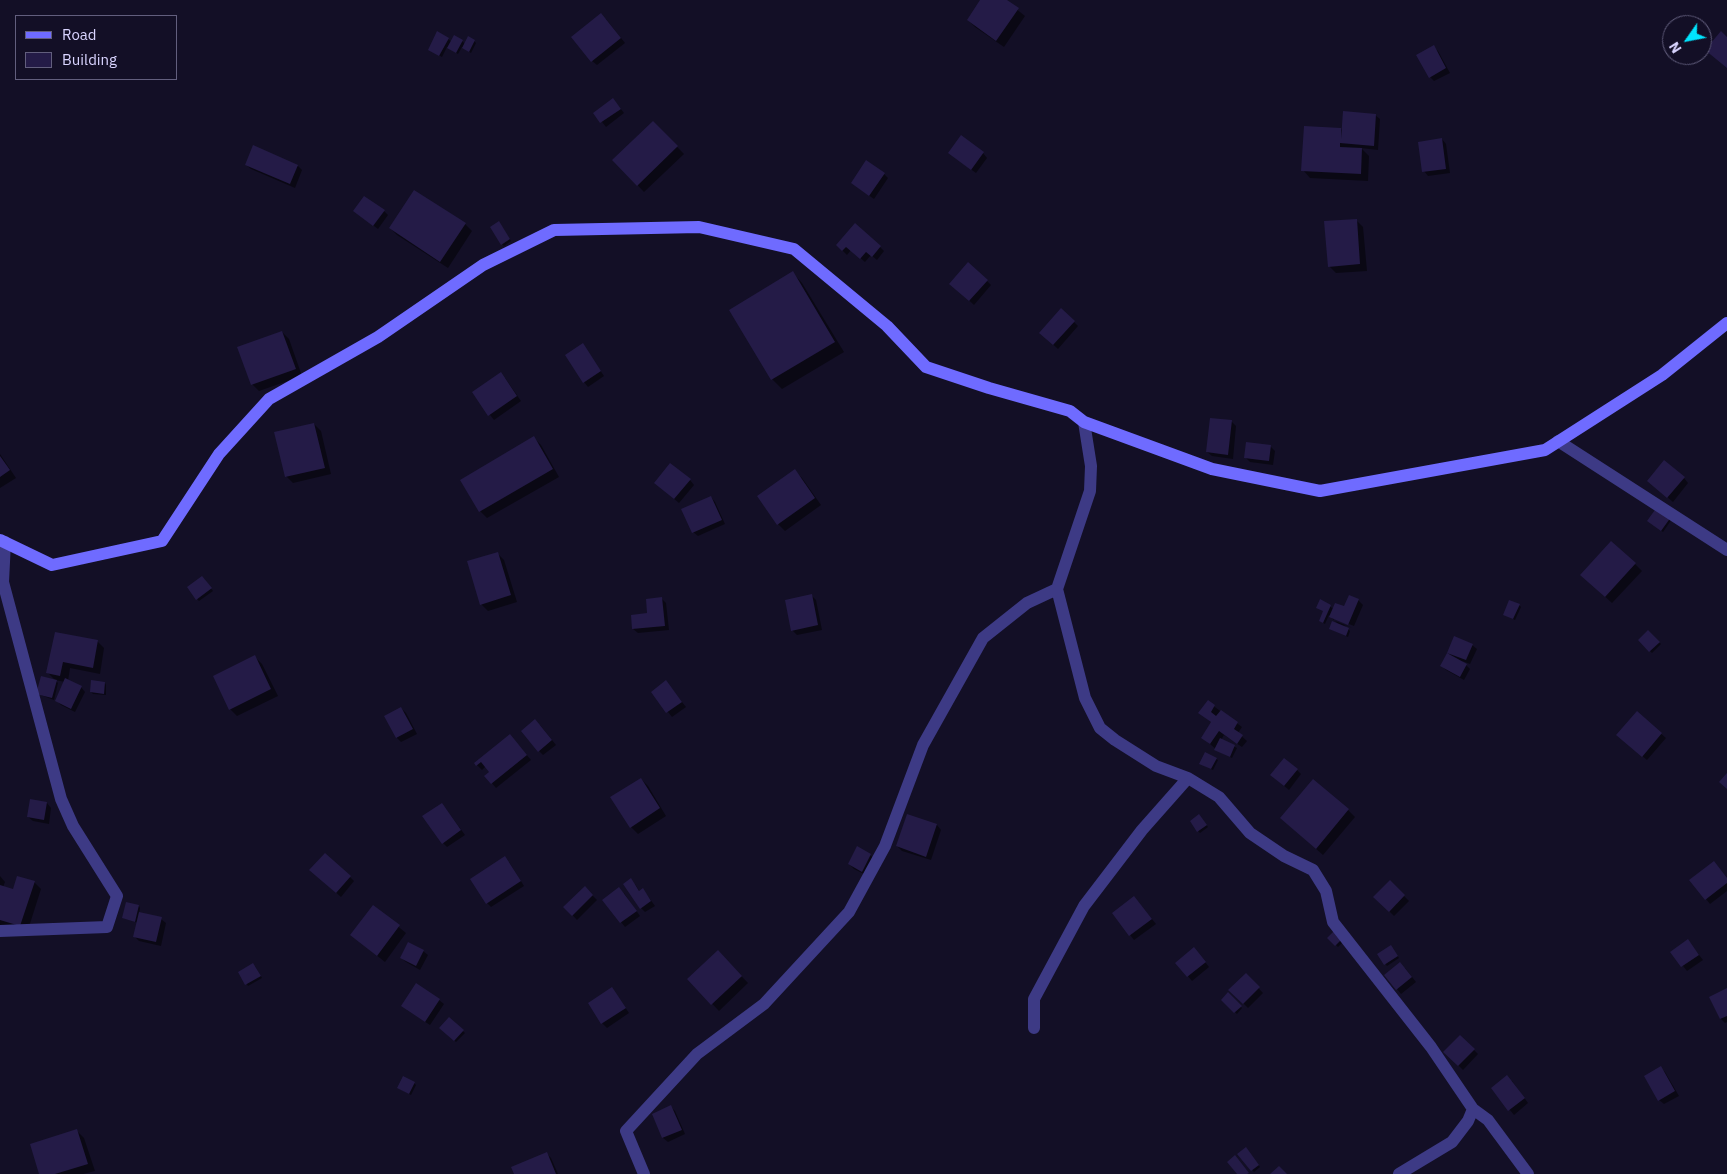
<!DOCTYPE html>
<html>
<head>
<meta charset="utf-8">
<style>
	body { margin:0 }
	#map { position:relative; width:1727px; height:1174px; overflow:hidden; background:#130f26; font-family:"IBM Plex Sans",sans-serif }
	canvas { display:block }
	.legend { position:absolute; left:15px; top:15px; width:162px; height:65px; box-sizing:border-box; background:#130f26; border:1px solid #625e7d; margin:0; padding:6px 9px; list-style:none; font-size:15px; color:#d9d4ff }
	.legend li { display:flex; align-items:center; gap:10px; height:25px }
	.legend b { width:25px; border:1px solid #625e7d }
	.north { position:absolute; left:1662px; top:15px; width:50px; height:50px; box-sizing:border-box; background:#130f26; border:1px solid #625e7d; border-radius:50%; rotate:237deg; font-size:14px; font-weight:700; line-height:20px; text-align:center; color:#d9d4ff }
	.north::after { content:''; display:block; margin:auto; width:18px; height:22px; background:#00e5ff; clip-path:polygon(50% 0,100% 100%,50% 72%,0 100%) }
</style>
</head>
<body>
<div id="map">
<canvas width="1727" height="1174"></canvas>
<ul class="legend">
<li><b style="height:6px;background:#6f6bff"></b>Road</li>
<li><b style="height:14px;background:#241b47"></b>Building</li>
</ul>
<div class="north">N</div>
</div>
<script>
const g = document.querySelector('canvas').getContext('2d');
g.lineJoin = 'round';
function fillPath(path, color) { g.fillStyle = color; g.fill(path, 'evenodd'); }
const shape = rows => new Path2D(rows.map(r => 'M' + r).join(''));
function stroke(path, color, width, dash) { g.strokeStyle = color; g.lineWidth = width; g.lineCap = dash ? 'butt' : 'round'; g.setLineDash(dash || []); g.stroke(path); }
const shadow = shape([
	[982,0,1005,0,1025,16,1004,47,975,27,968,20],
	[606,19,625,43,597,65,592,61],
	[448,39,452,42,462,41,465,44,474,41,476,43,471,53,462,47,458,54,447,47,442,57,431,51],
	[1433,47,1438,51,1450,73,1434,81,1430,77],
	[617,104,624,113,606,127,595,113],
	[1375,115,1380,119,1378,150,1361,148,1369,156,1368,181,1310,178,1303,170,1341,129,1343,131],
	[653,122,684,154,644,192,614,160],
	[1442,139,1446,144,1450,173,1428,176,1424,171],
	[983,153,987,158,976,173,954,157],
	[246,165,298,166,302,170,295,188,251,169],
	[884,174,888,178,874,199,857,187],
	[354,211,384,211,388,215,378,229],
	[1356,220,1363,227,1367,271,1336,273,1329,266],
	[499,222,511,241,504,246,502,244],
	[465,224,472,231,448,268,397,235,390,228],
	[837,245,880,247,884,251,877,260,871,255,865,262,851,250,847,255],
	[793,273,802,283,844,352,782,389,772,379,731,310],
	[987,281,991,285,974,305,956,288],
	[1074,322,1078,326,1058,349,1045,337],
	[282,332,289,339,302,376,259,391,252,384],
	[583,345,604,376,588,387,584,382],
	[505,378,521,401,494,420,473,393],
	[1211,419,1232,422,1236,426,1233,459,1212,456,1207,452],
	[314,424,321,431,331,474,293,483,286,476],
	[534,438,541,445,559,477,487,518,480,511],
	[1270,446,1275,451,1273,465,1250,462,1246,458],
	[0,454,16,478,0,488],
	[795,471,802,478,821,505,785,531,778,524],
	[1684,478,1688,483,1673,502,1653,485],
	[690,480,694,485,679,503,660,487],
	[711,497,715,502,725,524,698,536,693,532],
	[1672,519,1663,532,1651,523],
	[497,553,504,560,517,602,488,611,481,604],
	[1635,564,1642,571,1612,603,1589,582],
	[204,579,213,591,199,601,197,599],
	[812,596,816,600,822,630,797,635,792,630],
	[661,598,666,603,669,630,638,633,633,629,649,615],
	[1358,600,1363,605,1354,626,1334,618,1334,620,1329,615,1325,624,1320,621,1324,611,1320,601,1334,609,1345,608],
	[1519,605,1521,607,1515,620,1504,614],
	[1335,621,1353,628,1344,625,1350,631,1348,637,1330,629,1339,625],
	[1648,631,1661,644,1652,653,1639,640],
	[56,633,97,641,104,648,100,674,70,668,68,681,81,687,85,692,75,712,61,705,56,700,65,682,55,680,58,683,54,700,38,694,56,681,48,673],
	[1455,638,1472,645,1477,649,1470,664,1462,661,1470,669,1464,680,1446,670,1441,665],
	[255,657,262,664,278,696,237,716,230,709],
	[666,682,686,707,672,717,652,692],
	[105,683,106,685,106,695,93,694,91,692],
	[1208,702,1242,727,1238,733,1247,741,1242,747,1224,735,1221,740,1237,748,1232,758,1218,751,1202,737,1212,723,1200,713],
	[401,708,406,713,417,734,401,742,397,738],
	[1637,713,1666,738,1647,760,1622,739],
	[540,725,556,745,543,755,539,751],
	[514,740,531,760,496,788,486,776,491,772,486,766,482,770,475,763],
	[1216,759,1218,760,1213,770,1201,764],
	[1297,770,1301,774,1289,790,1276,779],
	[641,779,648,786,666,816,638,834,631,827],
	[47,803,51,808,49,824,33,821,28,817],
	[446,809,465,835,447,847,443,843],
	[1348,810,1355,817,1323,855,1281,818],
	[907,815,937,825,941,830,931,860,902,851,897,846],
	[1201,818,1208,827,1200,833,1198,831],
	[870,855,875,859,866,875,854,869,849,864],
	[509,862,524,886,491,907,487,903],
	[315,874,350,877,354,881,341,897],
	[0,876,5,882,3,887,14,890,34,882,41,889,27,933,0,936],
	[1727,878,1727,891,1710,904,1706,899],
	[1390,882,1409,901,1394,916,1375,897],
	[635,884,640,892,643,890,647,895,655,906,645,912,641,908],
	[585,888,597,900,577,920,565,907],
	[624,893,640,916,625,927,621,922],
	[1134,897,1156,924,1134,940,1113,913],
	[139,906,140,908,139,914,161,919,166,923,161,946,139,941,135,937,138,923,123,918],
	[373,906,406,933,385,962,351,935],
	[1329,938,1343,942,1338,947],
	[1688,941,1703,960,1687,971,1672,952],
	[1393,949,1399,958,1387,966,1379,955],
	[423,951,428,955,420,970,406,962,401,958],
	[718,952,748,983,719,1011,689,979],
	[1198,953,1209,967,1192,981,1177,963],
	[255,966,262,978,248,986,239,972],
	[1405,968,1416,982,1401,994,1397,989],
	[1246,975,1263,993,1248,1008,1230,990],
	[612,988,629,1013,607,1028,602,1023],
	[1727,989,1727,1022,1725,1023,1721,1019,1710,998],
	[1228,994,1242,1008,1237,1014,1222,1000],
	[439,1000,444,1004,430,1025,407,1010],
	[449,1018,465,1033,456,1042,441,1028],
	[1460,1036,1478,1054,1463,1070,1445,1052],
	[1661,1068,1665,1072,1679,1096,1664,1104,1659,1100],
	[1512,1081,1528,1103,1514,1115,1492,1088],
	[414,1083,416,1085,411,1095,398,1088],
	[671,1107,675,1111,685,1134,668,1142,663,1138,653,1115],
	[77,1131,84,1138,95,1171,83,1174,41,1174],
	[1247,1151,1260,1167,1254,1172,1239,1154],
	[547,1154,551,1158,558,1174,515,1174]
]);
const building = shape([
	[980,0,1007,0,1019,8,996,41,967,20],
	[601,13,621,38,591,62,571,37],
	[437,31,449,38,439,56,428,50],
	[1721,31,1727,37,1727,68,1705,50],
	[454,35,463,40,456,53,447,48],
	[468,36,475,40,469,52,462,48],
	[1434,45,1446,68,1429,78,1416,55],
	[613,98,621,109,600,123,593,113],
	[1343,111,1376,114,1374,146,1340,143,1340,147,1362,148,1361,174,1301,171,1304,126,1341,128,1341,139],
	[653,121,678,146,637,186,612,160],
	[961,135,984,152,971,170,948,153],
	[1442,138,1446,169,1422,172,1418,142],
	[253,145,298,165,290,184,245,165],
	[866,160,885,173,869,196,851,183],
	[414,190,466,223,440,262,389,228],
	[364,196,385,210,373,226,353,211],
	[1357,219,1360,264,1328,267,1324,221],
	[499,221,510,239,501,245,490,227],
	[855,223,881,246,872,257,866,252,860,259,846,247,842,251,836,245],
	[968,262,988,280,969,301,949,284],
	[793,271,835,342,771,380,729,310],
	[1061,308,1075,321,1053,345,1039,333],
	[282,331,296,369,251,385,237,347],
	[583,343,601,371,583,383,565,355],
	[501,372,517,396,488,416,472,392],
	[1210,418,1232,420,1228,455,1206,452],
	[314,423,325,468,285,477,274,432],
	[534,436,553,469,479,512,460,480],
	[1246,442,1271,445,1269,461,1244,458],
	[0,456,10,470,0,477],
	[1664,460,1685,477,1667,498,1647,481],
	[670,463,691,479,674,499,654,483],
	[795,469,815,498,777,525,757,496],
	[711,496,722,520,692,533,681,509],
	[1657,507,1671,517,1661,531,1647,521],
	[1611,541,1636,563,1605,597,1580,575],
	[498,552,511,595,480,605,467,561],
	[202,576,212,588,196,600,187,587],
	[812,594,818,625,791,631,785,600],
	[1349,595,1359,599,1348,625,1329,617,1335,603,1344,606],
	[662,597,665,626,632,629,631,615,647,613,646,599],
	[1320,599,1331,605,1323,623,1319,621,1323,611,1316,608],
	[1509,600,1520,604,1513,619,1503,615],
	[1332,621,1349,628,1346,636,1329,629],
	[1648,630,1660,642,1649,652,1638,640],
	[55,632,98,640,93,668,63,662,60,676,46,673],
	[1454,636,1473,644,1466,660,1447,653],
	[1447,653,1467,664,1460,677,1440,666],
	[255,655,271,689,229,710,213,676],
	[41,676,57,680,52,698,36,694],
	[65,678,82,686,71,709,55,701],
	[91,680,105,682,104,694,90,692],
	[666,680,682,702,666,713,651,692],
	[1208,700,1215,705,1211,712,1216,716,1221,710,1238,722,1234,729,1243,735,1237,744,1219,731,1210,744,1201,738,1211,722,1198,713],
	[401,707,413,729,396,738,384,716],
	[1637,711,1662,733,1642,757,1616,735],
	[535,719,552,740,538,752,521,731],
	[510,734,527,755,491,784,484,776,489,772,481,762,476,766,474,763],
	[1220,738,1235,745,1230,757,1214,750],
	[1205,752,1217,758,1211,769,1199,764],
	[1284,758,1298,769,1284,786,1270,775],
	[1727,773,1727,789,1719,782],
	[641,778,660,808,630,828,610,797],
	[1313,779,1349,809,1316,849,1280,818],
	[30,799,47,802,44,820,27,817],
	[442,803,461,830,442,844,422,816],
	[907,814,937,824,926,857,896,846],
	[1199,814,1207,825,1197,832,1190,821],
	[857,846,871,854,862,872,848,864],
	[325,853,351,876,336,893,309,870],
	[505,856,521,881,486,904,470,879],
	[1714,861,1727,878,1727,883,1705,900,1689,880],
	[17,876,35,881,20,926,0,920,0,885,13,889],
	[631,878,639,891,643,888,651,901,640,909,623,884],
	[1390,880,1405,895,1389,912,1373,897],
	[585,886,593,895,572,916,563,907],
	[619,887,637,911,620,923,602,900],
	[1134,896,1152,919,1129,936,1112,913],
	[126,902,139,905,135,922,122,918],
	[373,905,400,925,377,956,350,935],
	[139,912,162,917,156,942,133,937],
	[1334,931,1342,939,1335,946,1327,938],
	[1688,939,1699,955,1681,967,1670,952],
	[408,942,424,950,416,966,400,958],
	[1391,945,1398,956,1384,965,1377,954],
	[1194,947,1206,962,1187,977,1175,963],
	[718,950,742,976,711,1005,687,979],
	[1400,962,1412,977,1396,990,1384,975],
	[253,963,261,976,245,985,238,972],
	[1246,973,1260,987,1243,1004,1228,990],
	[416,983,440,999,425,1022,401,1006],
	[612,987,626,1008,601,1024,588,1003],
	[1727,988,1727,1016,1720,1019,1709,997],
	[1228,992,1242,1006,1234,1013,1221,1000],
	[449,1017,464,1030,454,1041,439,1028],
	[1460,1035,1475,1049,1458,1066,1443,1052],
	[1661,1066,1675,1091,1658,1101,1644,1076],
	[1507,1075,1525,1098,1508,1111,1491,1088],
	[403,1076,415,1082,409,1094,397,1088],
	[671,1105,682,1130,662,1138,652,1114],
	[77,1129,88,1164,55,1174,39,1174,30,1144],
	[1246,1147,1259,1165,1251,1171,1237,1154],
	[547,1152,556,1174,514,1174,511,1167],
	[1235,1155,1249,1173,1247,1174,1237,1174,1227,1162],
	[1279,1166,1287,1174,1270,1174]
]);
const street = shape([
	[1084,422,1091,466,1090,491,1057,589,1085,698,1100,728,1115,740,1156,766,1188,778,1219,797,1250,833,1284,856,1313,870,1326,891,1333,922,1431,1047,1473,1109,1468,1121,1452,1142,1399,1174],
	[1558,441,1727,550],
	[0,931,107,927,117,896,73,826,61,799,3,582,5,542],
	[1034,1028,1034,999,1084,906,1142,830,1188,778],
	[1473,1109,1488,1120,1528,1174],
	[644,1174,626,1131,697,1054,764,1004,849,912,885,846,923,745,983,638,1027,603,1057,589]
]);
const secondary = shape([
	[0,540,52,565,162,541,219,454,269,399,378,337,483,265,554,230,699,227,794,249,887,326,926,367,989,388,1070,411,1084,422,1212,469,1320,491,1545,450,1662,375,1727,323]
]);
fillPath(shadow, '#0007');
fillPath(building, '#241b47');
stroke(street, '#3d3a85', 12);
stroke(secondary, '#6f6bff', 12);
</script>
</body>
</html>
